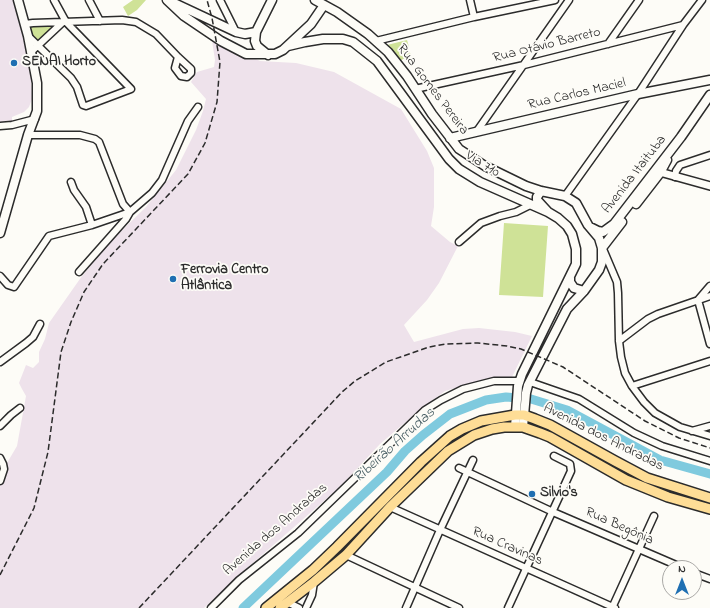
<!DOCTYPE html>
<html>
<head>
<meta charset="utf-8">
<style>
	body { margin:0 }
	#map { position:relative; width:710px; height:608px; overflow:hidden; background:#fdfcf7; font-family:"Indie Flower",sans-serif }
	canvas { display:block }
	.north { position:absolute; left:662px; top:560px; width:40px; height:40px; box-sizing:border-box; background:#fdfcf7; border:1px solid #a9a8a5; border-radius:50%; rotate:0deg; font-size:11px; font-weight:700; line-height:16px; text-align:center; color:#2b2b2b }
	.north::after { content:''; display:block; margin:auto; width:14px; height:18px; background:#1f6fb2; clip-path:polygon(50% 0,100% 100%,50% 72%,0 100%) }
</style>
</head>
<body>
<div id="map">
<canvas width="710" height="608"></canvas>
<div class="north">N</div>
</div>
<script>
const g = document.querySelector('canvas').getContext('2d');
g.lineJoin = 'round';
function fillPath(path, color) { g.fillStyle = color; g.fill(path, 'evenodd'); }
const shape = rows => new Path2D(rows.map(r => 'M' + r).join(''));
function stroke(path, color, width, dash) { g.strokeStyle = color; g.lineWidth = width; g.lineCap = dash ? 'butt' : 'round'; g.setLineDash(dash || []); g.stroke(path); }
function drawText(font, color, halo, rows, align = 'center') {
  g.font = font + ' "Indie Flower",sans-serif'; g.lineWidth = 3.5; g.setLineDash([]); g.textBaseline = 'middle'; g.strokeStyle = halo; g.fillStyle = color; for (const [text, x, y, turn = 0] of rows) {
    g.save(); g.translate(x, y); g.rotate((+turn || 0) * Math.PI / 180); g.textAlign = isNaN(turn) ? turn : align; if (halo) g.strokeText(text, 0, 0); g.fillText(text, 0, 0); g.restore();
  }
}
const built = shape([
	[0,0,13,0,26,48,31,78,32,99,29,107,24,112,12,117,12,122,8,123,0,124],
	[212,41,220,41,260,61,296,63,334,72,401,109,427,151,434,168,434,207,431,226,450,242,458,246,439,283,427,300,404,325,414,342,463,329,479,328,515,332,532,336,512,377,483,380,445,391,421,409,380,444,341,486,246,569,204,608,0,608,0,487,7,463,17,446,26,396,22,389,19,383,26,365,33,368,39,362,39,352,45,339,49,323,82,276,108,244,146,207,176,170,196,130,203,111,206,99,191,82,197,72,214,67,215,60]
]);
const green = shape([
	[133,0,146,0,137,10,128,16,123,7],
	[53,24,58,24,39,41,30,33,29,27,30,26,46,26],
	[407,40,409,47,409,52,411,54,400,61,388,48,387,45],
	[504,223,548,226,543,297,499,295]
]);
const river = shape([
	[243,608,387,472,405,451,423,435,450,414,486,400,506,397,531,399,567,410,660,460,710,474]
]);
const minor = shape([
	[89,0,100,21],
	[220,0,236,32],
	[470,0,474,17],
	[25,24,33,23,122,20,136,22,156,34,178,57,191,69,191,73,187,77,181,76,175,68,178,57],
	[28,36,71,78,77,87,83,105,86,106,131,89,66,22,54,0],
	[376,41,474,17,555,0],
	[608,44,639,0],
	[31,52,63,22],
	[415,89,524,65,683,25],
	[0,126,12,125,35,119],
	[477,131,569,0],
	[28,135,80,135,95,139,99,142,123,204,130,212],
	[675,177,676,171,680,165,710,155],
	[71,182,74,190,86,207,92,225],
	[565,196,638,94,683,25,702,0],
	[459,242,481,223,500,216,516,212,530,205],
	[603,249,617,282,618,293,619,341,621,357,625,373,632,386,644,402,655,413,680,427,710,436],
	[79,272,126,219,130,212,152,193,162,180,188,121,198,107],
	[0,276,8,285,14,287,49,236,92,225,130,212],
	[710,286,698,300,710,344],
	[619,341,648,319,658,314,710,296],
	[0,362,26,343,33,337,40,324],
	[530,382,579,399,634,433,662,446,710,461],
	[632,386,710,361],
	[0,426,11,415,20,408],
	[692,431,710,426],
	[0,458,3,464,4,469,0,481],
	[459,468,553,512,683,568],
	[390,507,615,608],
	[346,555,459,608],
	[694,573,710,579],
	[287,602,299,608],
	[211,608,239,580,298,533,425,410,441,400,463,389,494,381,520,381],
	[306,608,312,595,314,582],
	[406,608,440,530,473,460],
	[508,608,571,471,570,464,554,456],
	[612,608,654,516]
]);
const tertiary = shape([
	[656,171,710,186]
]);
const secondary = shape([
	[167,0,184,16,221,41,246,54,275,54,283,50,311,24,324,5],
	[315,0,337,12,368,34,388,52,407,76,432,114,459,149,485,166,526,186,541,191,565,196,576,203,588,225,599,238,602,248,602,262,599,270,584,291,567,309,528,385,526,393,523,427],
	[174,3,236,32,245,34,256,32],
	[288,46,305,42,323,39,343,39,353,42,377,61,449,159,459,169,480,182,548,212],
	[268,55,257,46,255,41,256,32,272,0],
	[450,138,638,94,710,80],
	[636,204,660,173,667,160],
	[592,228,598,231,603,232,614,224,681,137,710,95],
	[0,233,28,135,37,111,37,83,28,36,18,0],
	[602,248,622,222],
	[570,278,570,282,574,288,584,291],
	[515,427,518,386,522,374,576,264,576,249,572,234,567,226,558,218,548,212,537,200,537,197,541,191]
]);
const primary = shape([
	[266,608,313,570,337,547,421,462,450,436,462,429,481,421,515,415,524,415,535,419,550,425,615,461,647,478,710,498],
	[280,608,314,582,346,555,390,507,448,451,474,435,492,429,504,427,523,427,540,433,550,437,626,480,668,497,710,509]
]);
const rail = shape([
	[0,575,34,508,48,452,61,352,71,322,84,292,103,264,188,174,205,143,217,102,220,62,212,18,207,0],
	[139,608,342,392,355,381,386,362,429,347,446,344,478,343,507,346,521,349,563,367,645,421,679,438,710,448]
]);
const markers = [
	[14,63,4,"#1f6fb2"],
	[173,279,4,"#1f6fb2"],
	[532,494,4,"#1f6fb2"]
];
const streetNames = [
	["Rua Otávio Barreto",547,46,-14],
	["Rua Gomes Pereira",432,90,53],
	["Rua Carlos Maciel",577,95,-13],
	["Via 710",482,165,32],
	["Avenida Itaituba",635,175,-52],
	["Avenida dos Andradas",603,438,27],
	["Rua Begônia",619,527,24],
	["Avenida dos Andradas",276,530,-41],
	["Rua Cravinas",507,547,24]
];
const poiNames = [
	["SENAI Horto",22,63],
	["Ferrovia Centro",181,271],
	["Atlântica",181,287],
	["Silvio's",540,494]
];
const waterNames = [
	["Ribeirão Arrudas",395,446,-42]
];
fillPath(built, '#eee2eb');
fillPath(green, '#cfe297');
stroke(river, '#7fcade', 9);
stroke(minor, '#2b2b2b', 9);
stroke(tertiary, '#2b2b2b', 10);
stroke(secondary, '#2b2b2b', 11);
stroke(primary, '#2b2b2b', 12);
stroke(minor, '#fdfcf7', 6);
stroke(tertiary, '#fdfcf7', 7);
stroke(secondary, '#fdfcf7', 8);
stroke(primary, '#fedd96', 9);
stroke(rail, '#2b2b2b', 1.5, [6, 3]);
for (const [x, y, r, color] of markers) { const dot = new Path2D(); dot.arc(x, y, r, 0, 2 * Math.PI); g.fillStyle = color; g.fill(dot); stroke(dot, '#fdfcf7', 1.5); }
drawText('14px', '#2b2b2b', '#fdfcf7', streetNames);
drawText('bold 14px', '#2b2b2b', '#fdfcf7', poiNames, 'left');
drawText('italic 15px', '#445b61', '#fdfcf7', waterNames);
</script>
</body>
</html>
